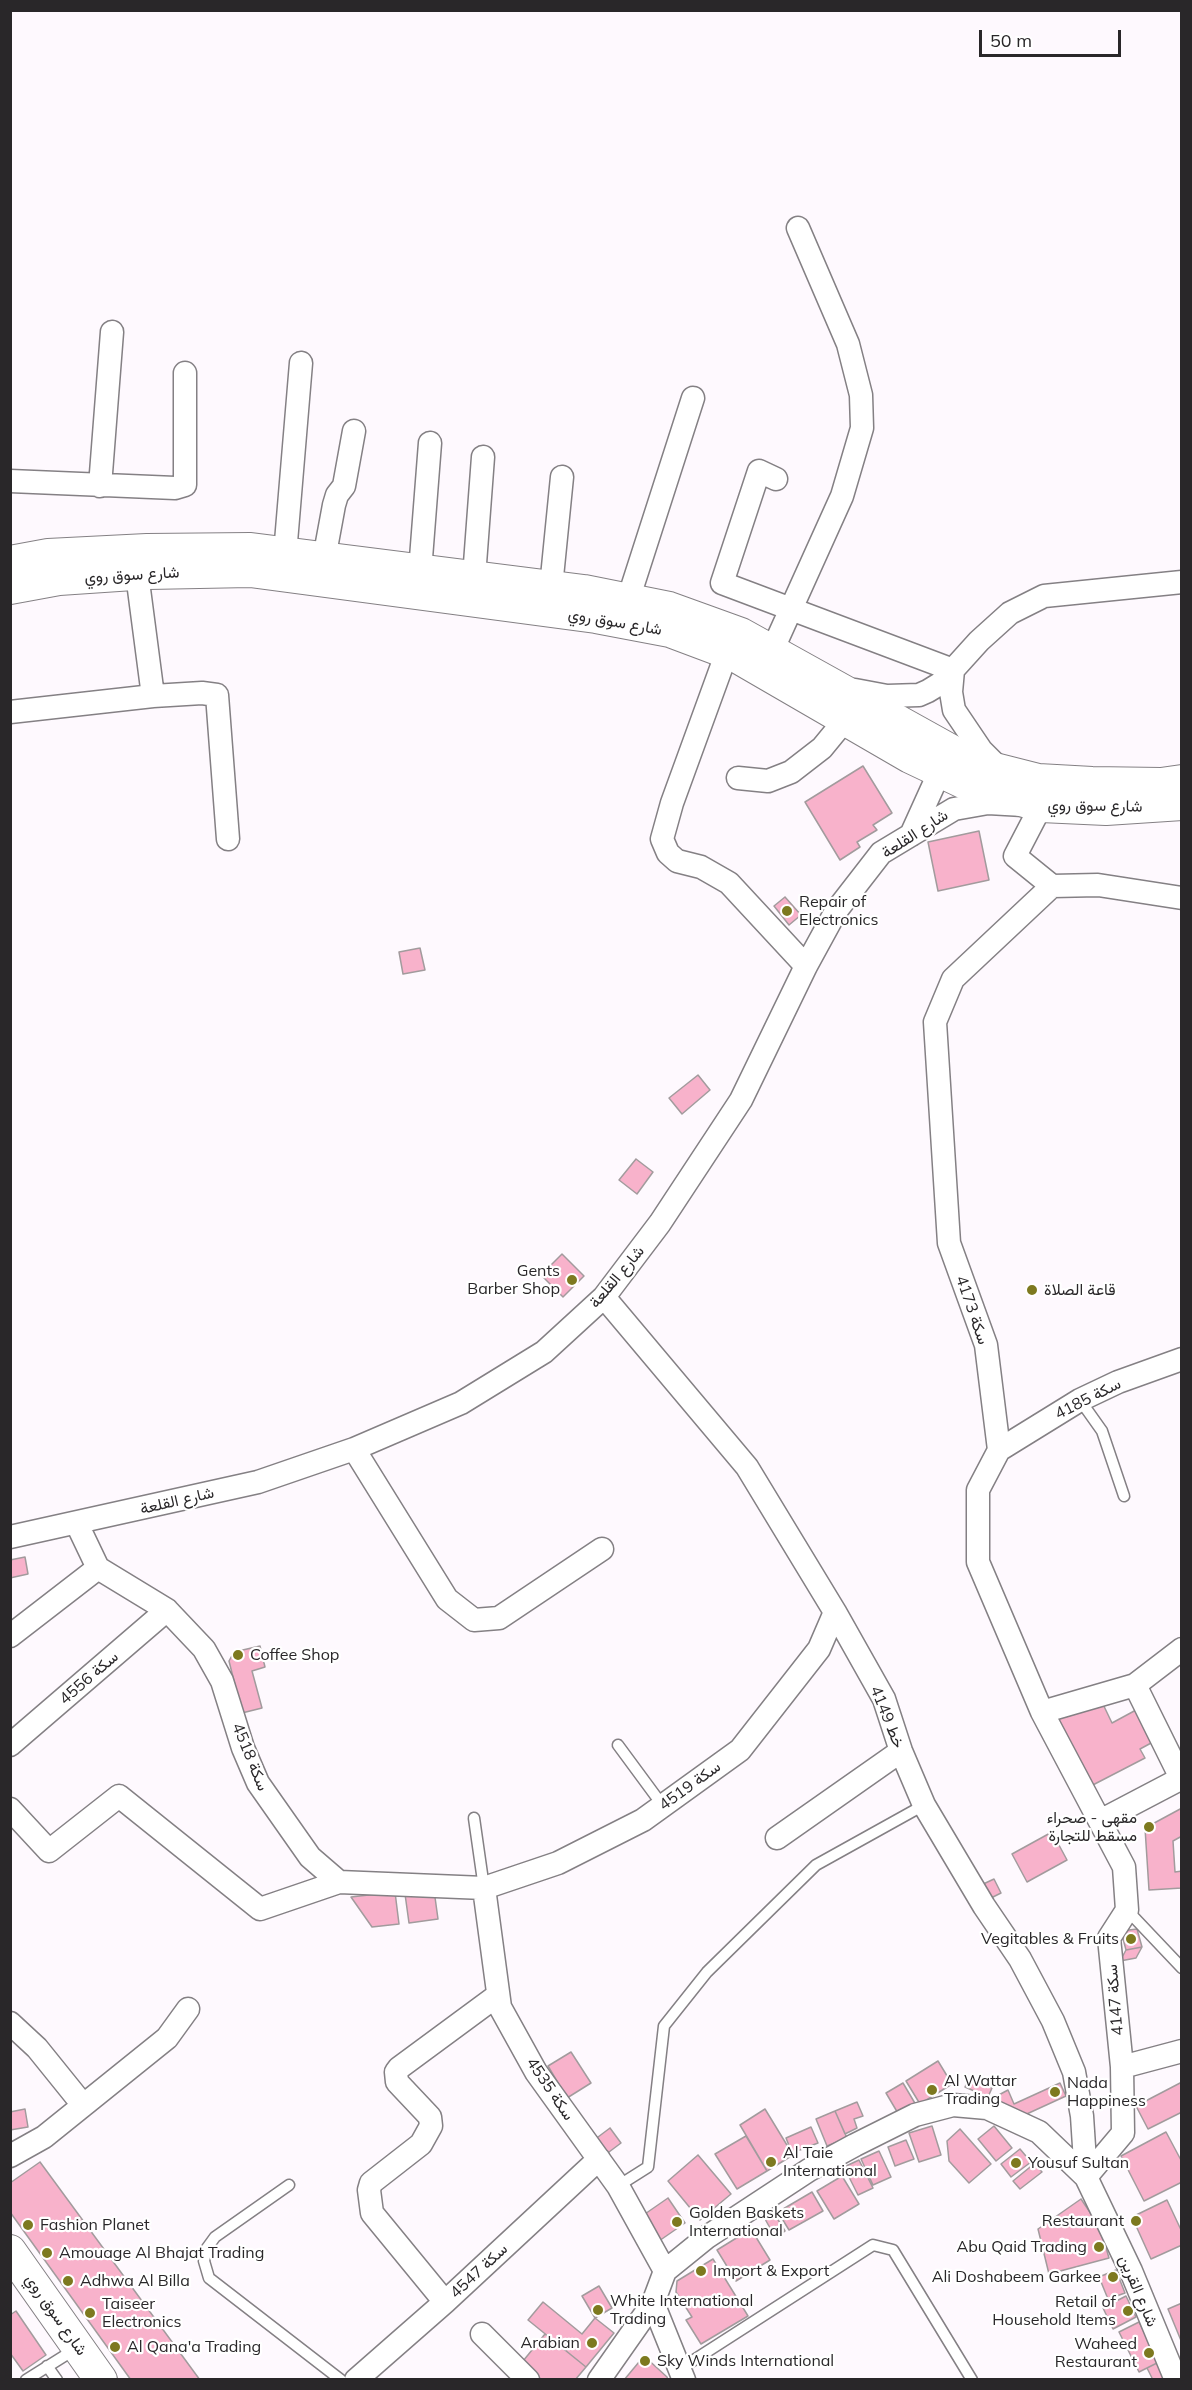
<!DOCTYPE html>
<html>
<head>
<meta charset="utf-8">
<style>
	body { margin:0 }
	#map { position:relative; width:1192px; height:2390px; overflow:hidden; background:#fef9fe; font-family:Mulish,sans-serif }
	canvas { display:block }
	.frame { position:absolute; inset:0; border:12px solid #292729; pointer-events:none }
	.scale { position:absolute; left:979px; top:30px; width:142px; height:27px; box-sizing:border-box; border:3px solid #292729; border-top:0; padding-left:8px; font-size:18px; line-height:21px; white-space:nowrap; color:#292729; -webkit-text-stroke:4px #fff; paint-order:stroke }
</style>
</head>
<body>
<div id="map">
<canvas width="1192" height="2390"></canvas>
<div class="frame"></div>
<div class="scale">50 m</div>
</div>
<script>
const g = document.querySelector('canvas').getContext('2d');
g.lineJoin = 'round';
function fillPath(path, color) { g.fillStyle = color; g.fill(path, 'evenodd'); }
const shape = rows => new Path2D(rows.map(r => 'M' + r).join(''));
function stroke(path, color, width, dash) { g.strokeStyle = color; g.lineWidth = width; g.lineCap = dash ? 'butt' : 'round'; g.setLineDash(dash || []); g.stroke(path); }
function drawText(font, color, halo, rows, align = 'center') {
  g.font = font + ' Mulish,Vazirmatn,sans-serif'; g.lineWidth = 4.5; g.setLineDash([]); g.textBaseline = 'middle'; g.strokeStyle = halo; g.fillStyle = color; for (const [text, x, y, turn = 0] of rows) {
    g.save(); g.translate(x, y); g.rotate((+turn || 0) * Math.PI / 180); g.textAlign = isNaN(turn) ? turn : align; if (halo) g.strokeText(text, 0, 0); g.fillText(text, 0, 0); g.restore();
  }
}
const building = shape([
	[863,766,892,813,873,825,877,830,857,842,860,847,840,860,805,802,863,766],
	[979,831,989,880,938,891,928,842,979,831],
	[785,897,801,915,789,925,774,906,785,897],
	[420,948,425,970,403,974,399,952,420,948],
	[698,1075,710,1090,682,1114,669,1098,698,1075],
	[636,1159,653,1172,637,1194,619,1180,636,1159],
	[562,1254,584,1276,563,1297,541,1275,562,1254],
	[25,1557,28,1574,10,1578,10,1560,25,1557],
	[260,1646,265,1667,252,1671,262,1708,242,1713,229,1661,234,1652,260,1646],
	[1101,1700,1112,1723,1136,1710,1153,1742,1140,1749,1145,1758,1087,1788,1050,1716,1064,1708,1069,1716,1101,1700],
	[1182,1808,1182,1836,1173,1841,1175,1872,1182,1871,1182,1888,1149,1890,1145,1828,1182,1808],
	[1052,1832,1067,1860,1027,1882,1012,1854,1052,1832],
	[994,1879,1001,1893,985,1901,979,1886,994,1879],
	[434,1890,438,1919,409,1923,405,1894,434,1890],
	[395,1892,399,1924,372,1927,351,1897,395,1892],
	[1137,1929,1142,1947,1126,1950,1121,1931,1137,1929],
	[1142,1947,1136,1958,1120,1961,1126,1950,1142,1947],
	[571,2052,591,2083,567,2098,548,2066,571,2052],
	[938,2061,952,2084,920,2104,906,2081,938,2061],
	[969,2078,992,2088,988,2097,965,2087,969,2078],
	[1182,2082,1182,2112,1148,2129,1136,2106,1182,2082],
	[903,2083,916,2105,899,2115,886,2093,903,2083],
	[1060,2083,1066,2096,1018,2118,999,2106,995,2097,1008,2090,1014,2104,1060,2083],
	[857,2102,863,2116,854,2119,857,2128,845,2134,835,2111,857,2102],
	[25,2109,28,2127,10,2130,10,2112,25,2109],
	[765,2109,793,2155,767,2171,740,2125,765,2109],
	[835,2111,847,2138,827,2146,816,2119,835,2111],
	[932,2126,941,2155,919,2162,909,2133,932,2126],
	[994,2126,1012,2148,996,2161,978,2139,994,2126],
	[811,2127,818,2143,792,2153,786,2138,811,2127],
	[610,2128,621,2143,605,2155,594,2140,610,2128],
	[960,2129,991,2164,969,2183,949,2161,947,2141,960,2129],
	[1166,2132,1182,2162,1182,2182,1144,2201,1121,2156,1166,2132],
	[746,2136,767,2171,737,2189,715,2154,746,2136],
	[906,2140,914,2159,895,2166,888,2147,906,2140],
	[1020,2149,1031,2162,1011,2177,1001,2164,1020,2149],
	[879,2151,891,2177,873,2185,861,2159,879,2151],
	[698,2155,731,2194,700,2220,668,2181,698,2155],
	[859,2160,873,2188,858,2195,844,2167,859,2160],
	[40,2162,200,2380,131,2380,10,2212,10,2183,40,2162],
	[1035,2163,1042,2172,1020,2189,1013,2181,1035,2163],
	[842,2176,859,2204,834,2219,817,2191,842,2176],
	[812,2192,823,2211,789,2230,778,2212,812,2192],
	[668,2198,685,2223,659,2241,642,2216,668,2198],
	[1081,2199,1100,2227,1109,2258,1049,2274,1038,2229,1081,2199],
	[1167,2200,1182,2232,1182,2245,1151,2259,1132,2217,1167,2200],
	[774,2213,785,2231,775,2237,765,2219,774,2213],
	[751,2229,770,2260,736,2281,717,2250,751,2229],
	[713,2259,748,2316,701,2344,686,2320,692,2317,676,2292,677,2281,713,2259],
	[1116,2270,1125,2293,1108,2299,1099,2277,1116,2270],
	[599,2286,612,2308,595,2318,582,2296,599,2286],
	[1126,2296,1136,2317,1113,2329,1103,2308,1126,2296],
	[543,2302,582,2334,595,2318,614,2333,586,2367,528,2320,543,2302],
	[1182,2303,1182,2343,1168,2309,1182,2303],
	[16,2311,46,2355,23,2371,10,2353,10,2315,16,2311],
	[1139,2322,1159,2362,1139,2372,1119,2332,1139,2322],
	[545,2334,586,2367,575,2380,537,2380,519,2366,545,2334],
	[644,2356,667,2377,668,2380,624,2380,644,2356],
	[1159,2362,1167,2379,1153,2380,1147,2368,1159,2362]
]);
const service = shape([
	[1080,1400,1102,1431,1124,1496],
	[618,1745,663,1806],
	[474,1818,484,1888],
	[1127,1910,1182,1968],
	[289,2185,215,2237,207,2248,204,2261,209,2278,341,2380],
	[618,2186,648,2167,664,2026,707,1972,816,1865,924,1805],
	[47,2366,57,2380],
	[680,2369,873,2245,893,2250,972,2380],
	[26,2380,77,2348]
]);
const minor = shape([
	[776,479,759,471,722,583,953,670],
	[10,481,175,488,185,485,185,373],
	[100,486,112,332],
	[285,554,301,363],
	[324,559,334,505,337,495,344,486,354,431],
	[420,571,430,443],
	[137,574,153,696,202,693,217,695,228,839],
	[474,577,483,457],
	[551,587,562,477],
	[628,600,693,398],
	[772,651,842,496,862,428,861,395,848,344,798,228],
	[727,652,672,803,662,839,668,853,677,861,701,867,729,883,806,966],
	[953,670,951,692,954,710,981,750,1001,770],
	[855,690,887,696,919,695,928,691,941,683,979,641,1010,613,1044,596,1182,582],
	[10,712,153,696],
	[738,778,768,781,791,772,822,748,845,720],
	[911,835,940,771],
	[1052,886,1098,885,1182,898],
	[604,1297,747,1467,835,1612,884,1699,901,1751,924,1805,984,1906,1020,1959,1053,2021,1074,2072,1082,2116,1086,2177],
	[354,1449,447,1599,474,1620,499,1618,602,1549],
	[999,1450,1080,1400,1118,1382,1182,1359],
	[77,1524,98,1568,167,1610,204,1649,222,1681,243,1748,258,1783,310,1857,339,1882,484,1888,558,1863,643,1820,740,1750,819,1649,835,1612],
	[10,1537,258,1482,354,1449,461,1403,544,1352,604,1297,660,1223,741,1100,806,966,836,911,881,853,954,809,988,803,1041,806,1015,856,1052,886,953,979,935,1022,949,1243,986,1345,999,1450,978,1490,978,1562,1042,1712,1135,1685,1182,1649],
	[10,1636,98,1568],
	[1135,1685,1181,1778],
	[1042,1712,1124,1867,1127,1910,1109,1938,1122,2067,1123,2133,1086,2177],
	[10,1745,167,1610],
	[10,1809,49,1851,119,1796,260,1909,339,1882],
	[1100,1821,1182,1778],
	[777,1838,901,1751],
	[484,1888,500,2007,536,2072,618,2186,665,2271],
	[10,2023,37,2048,83,2105],
	[1122,2067,1182,2051],
	[10,2156,44,2137,167,2038,188,2009],
	[445,2302,372,2213,369,2190,371,2183,421,2144,431,2126,430,2117,397,2082,396,2072,399,2068,498,1995],
	[653,2303,684,2380],
	[482,2334,528,2380],
	[356,2380,445,2302,599,2159],
	[599,2380,653,2303,665,2271,707,2237,809,2170,855,2145,915,2115,953,2105,987,2108,1039,2132,1086,2177,1131,2271,1176,2380]
]);
const secondary = shape([
	[10,562,48,555,147,550,251,549,584,591,669,608,741,634,975,764,1038,780,1092,783,1161,784,1182,781],
	[10,588,59,579,148,573,250,571,596,617,670,631,734,655,910,757,967,784,1041,806,1106,809,1182,804],
	[10,2251,101,2380]
]);
const markers = [
	[787,911,6,"#7d791f"],
	[572,1280,6,"#7d791f"],
	[1032,1290,6,"#7d791f"],
	[238,1655,6,"#7d791f"],
	[1149,1827,6,"#7d791f"],
	[1131,1939,6,"#7d791f"],
	[932,2090,6,"#7d791f"],
	[1055,2092,6,"#7d791f"],
	[771,2162,6,"#7d791f"],
	[1016,2163,6,"#7d791f"],
	[1136,2221,6,"#7d791f"],
	[677,2222,6,"#7d791f"],
	[28,2225,6,"#7d791f"],
	[1099,2247,6,"#7d791f"],
	[47,2253,6,"#7d791f"],
	[701,2271,6,"#7d791f"],
	[1113,2277,6,"#7d791f"],
	[68,2281,6,"#7d791f"],
	[598,2310,6,"#7d791f"],
	[1128,2311,6,"#7d791f"],
	[90,2313,6,"#7d791f"],
	[592,2343,6,"#7d791f"],
	[115,2347,6,"#7d791f"],
	[1149,2353,6,"#7d791f"],
	[645,2361,6,"#7d791f"]
];
const streetNames = [
	["شارع سوق روي",132,575,-3],
	["شارع سوق روي",615,622,10],
	["شارع سوق روي",1095,806,1],
	["شارع القلعة",915,834,-33],
	["شارع القلعة",617,1277,-50],
	["سكة 4173",972,1310,71],
	["سكة 4185",1088,1399,-27],
	["شارع القلعة",177,1501,-13],
	["سكة 4556",89,1678,-41],
	["4149 خط",887,1717,68],
	["سكة 4518",250,1757,68],
	["سكة 4519",690,1786,-36],
	["سكة 4147",1115,2000,-95],
	["سكة 4535",550,2089,56],
	["سكة 4547",479,2271,-43],
	["شارع القرين",1138,2291,67],
	["شارع سوق روي",56,2315,55]
];
const poiNames = [
	["Repair of",799,902],
	["Electronics",799,920],
	["Gents",560,1271,"right"],
	["Barber Shop",560,1289,"right"],
	["قاعة الصلاة",1044,1290],
	["Coffee Shop",250,1655],
	["مقهى - صحراء",1137,1818,"right"],
	["مسقط للتجارة",1137,1836,"right"],
	["Vegitables & Fruits",1119,1939,"right"],
	["Al Wattar",944,2081],
	["Trading",944,2099],
	["Nada",1067,2083],
	["Happiness",1067,2101],
	["Al Taie",783,2153],
	["International",783,2171],
	["Yousuf Sultan",1028,2163],
	["Golden Baskets",689,2213],
	["International",689,2231],
	["Restaurant",1124,2221,"right"],
	["Fashion Planet",40,2225],
	["Abu Qaid Trading",1087,2247,"right"],
	["Amouage Al Bhajat Trading",59,2253],
	["Import & Export",713,2271],
	["Ali Doshabeem Garkee",1101,2277,"right"],
	["Adhwa Al Billa",80,2281],
	["White International",610,2301],
	["Trading",610,2319],
	["Retail of",1116,2302,"right"],
	["Household Items",1116,2320,"right"],
	["Taiseer",102,2304],
	["Electronics",102,2322],
	["Arabian",580,2343,"right"],
	["Waheed",1137,2344,"right"],
	["Restaurant",1137,2362,"right"],
	["Al Qana'a Trading",127,2347],
	["Sky Winds International",657,2361]
];
fillPath(building, '#f8b2cb');
stroke(building, '#a29b9d', 1.5);
stroke(service, '#848084', 13);
stroke(minor, '#848084', 25);
stroke(secondary, '#848084', 34);
stroke(service, '#fff', 10);
stroke(minor, '#fff', 22);
stroke(secondary, '#fff', 32);
for (const [x, y, r, color] of markers) { const dot = new Path2D(); dot.arc(x, y, r, 0, 2 * Math.PI); g.fillStyle = color; g.fill(dot); stroke(dot, '#fff', 2); }
drawText('16px', '#292729', '#fff', streetNames);
drawText('16px', '#292729', '#fff', poiNames, 'left');
</script>
</body>
</html>
